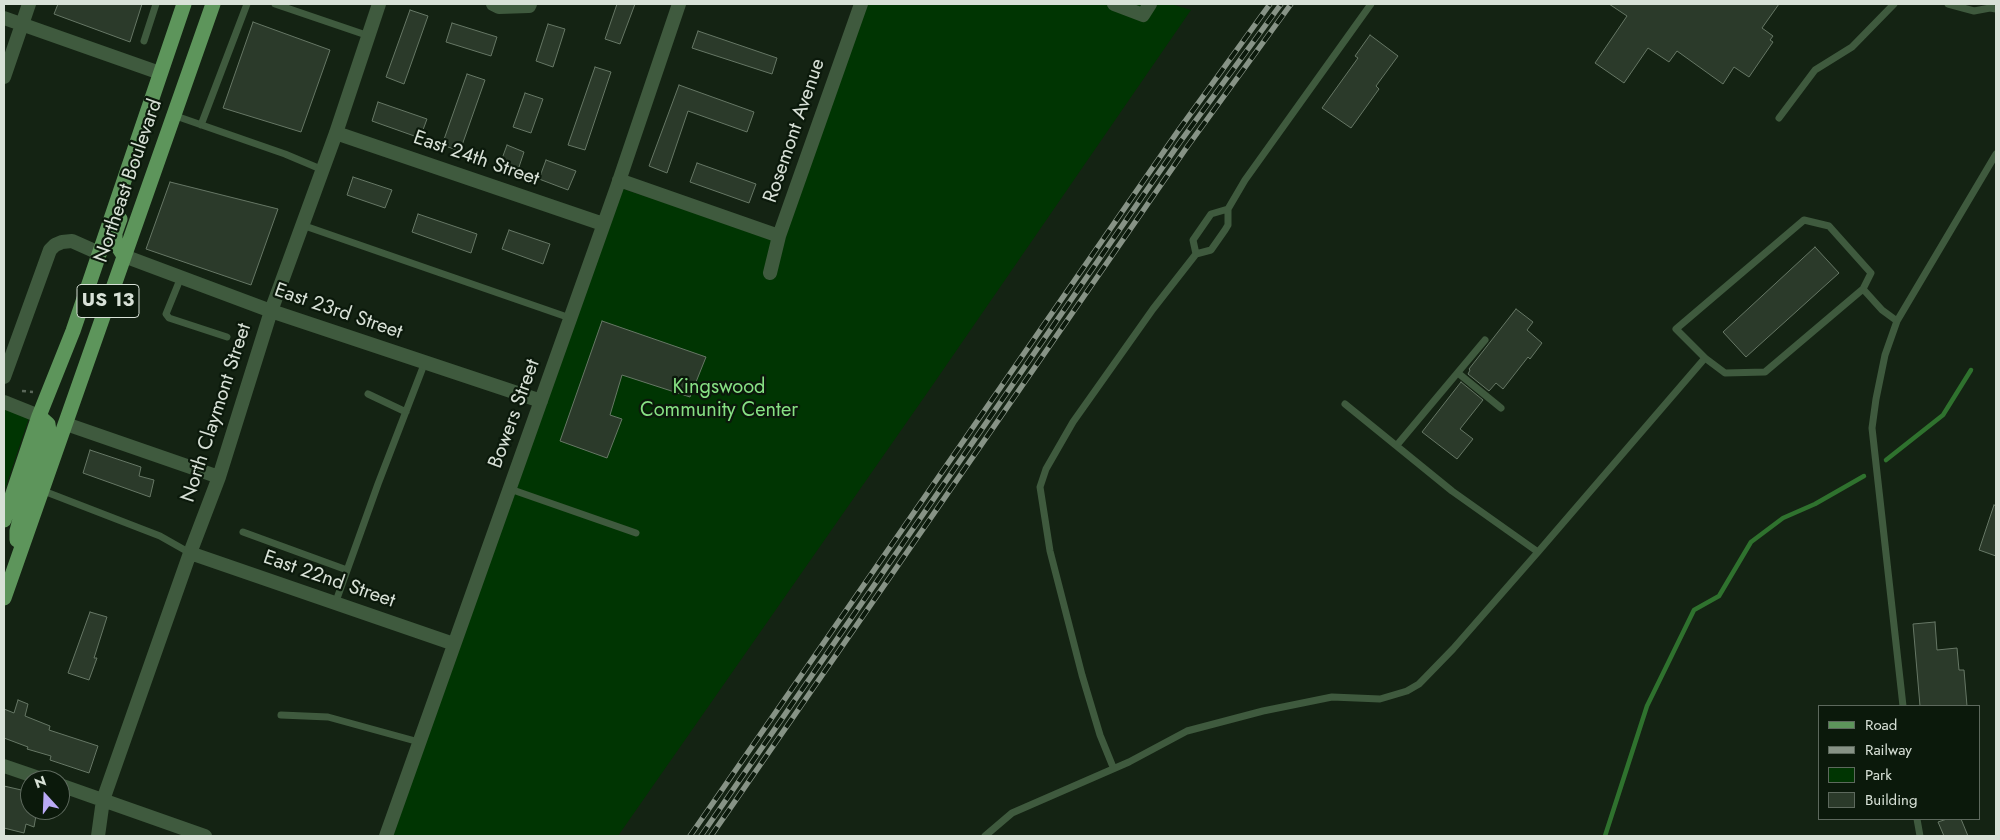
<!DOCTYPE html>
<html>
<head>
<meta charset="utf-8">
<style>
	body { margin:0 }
	#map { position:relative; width:2000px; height:840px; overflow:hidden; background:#142313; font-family:Jost,sans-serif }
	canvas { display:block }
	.frame { position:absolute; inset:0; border:5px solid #d8e1d7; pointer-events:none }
	.legend { position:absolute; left:1818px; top:705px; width:162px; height:115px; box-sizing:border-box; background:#0b190b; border:1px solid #5d695d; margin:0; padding:6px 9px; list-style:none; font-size:15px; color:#d8e1d7 }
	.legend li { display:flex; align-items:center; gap:10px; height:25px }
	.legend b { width:25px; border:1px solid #5d695d }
	.north { position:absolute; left:20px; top:770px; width:50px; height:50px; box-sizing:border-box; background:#0b190b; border:1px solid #5d695d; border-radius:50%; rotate:340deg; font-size:14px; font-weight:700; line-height:20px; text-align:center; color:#d8e1d7 }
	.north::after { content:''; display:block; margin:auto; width:18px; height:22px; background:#baaaf6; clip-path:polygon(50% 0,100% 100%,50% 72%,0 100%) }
</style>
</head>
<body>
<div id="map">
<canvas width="2000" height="840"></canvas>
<div class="frame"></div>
<ul class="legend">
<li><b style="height:6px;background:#5d955b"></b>Road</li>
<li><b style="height:6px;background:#879386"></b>Railway</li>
<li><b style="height:14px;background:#003502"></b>Park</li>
<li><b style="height:14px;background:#2b3a2a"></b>Building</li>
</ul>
<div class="north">N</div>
</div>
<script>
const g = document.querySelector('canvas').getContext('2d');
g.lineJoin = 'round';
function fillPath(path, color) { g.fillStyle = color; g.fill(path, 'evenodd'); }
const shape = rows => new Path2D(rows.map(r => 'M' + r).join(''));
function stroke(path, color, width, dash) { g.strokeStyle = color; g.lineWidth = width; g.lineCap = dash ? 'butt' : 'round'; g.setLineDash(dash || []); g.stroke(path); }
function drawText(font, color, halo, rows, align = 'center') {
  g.font = font + ' Jost,sans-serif'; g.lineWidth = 4.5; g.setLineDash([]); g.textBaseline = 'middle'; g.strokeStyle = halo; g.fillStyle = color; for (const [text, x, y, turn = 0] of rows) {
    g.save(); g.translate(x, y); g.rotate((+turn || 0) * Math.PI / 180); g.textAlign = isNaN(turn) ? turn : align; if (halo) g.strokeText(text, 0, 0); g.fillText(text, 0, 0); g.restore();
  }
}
const green = shape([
	[861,4,1171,4,1191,10,932,386,618,836,393,836,617,187,778,240],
	[4,404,31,412,4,492]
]);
const stream = shape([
	[1886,460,1943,415,1971,370],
	[1605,836,1647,706,1694,610,1719,596,1751,542,1783,518,1815,504,1864,476]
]);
const building = shape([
	[58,4,142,4,130,42,54,14,58,4],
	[617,4,635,4,620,44,605,39,617,4],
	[1609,4,1779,4,1762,28,1773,36,1770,40,1773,42,1749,77,1734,67,1723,84,1677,51,1669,62,1648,48,1624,83,1595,63,1627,16,1609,4],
	[410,10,428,16,404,84,386,77,410,10],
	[253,22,330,50,301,132,223,108,253,22],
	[452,23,497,37,491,56,446,42,452,23],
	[548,24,565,29,553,67,536,61,548,24],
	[698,31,777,58,772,74,692,48,698,31],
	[1370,35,1398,56,1376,86,1379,89,1351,128,1322,108,1358,58,1355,56,1370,35],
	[595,67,611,72,585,150,568,145,595,67],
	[467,74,485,80,460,151,442,145,467,74],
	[679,85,754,112,747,132,688,111,667,173,649,166,679,85],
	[525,93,543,99,531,133,513,127,525,93],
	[378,102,427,119,420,138,372,121,378,102],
	[507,145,524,152,518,170,500,164,507,145],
	[546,160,576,171,568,190,539,179,546,160],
	[697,163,756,184,749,203,690,182,697,163],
	[353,177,392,190,385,208,347,195,353,177],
	[170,182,278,209,251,285,146,249,170,182],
	[418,214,477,234,471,253,412,232,418,214],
	[509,230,550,244,543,264,502,249,509,230],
	[1815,247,1839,273,1746,357,1723,332,1815,247],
	[1516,309,1533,322,1527,330,1542,343,1530,359,1528,357,1503,389,1496,383,1489,391,1468,374,1470,370,1469,369,1516,309],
	[602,321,706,357,690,397,622,375,610,415,622,419,607,458,560,441,602,321],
	[1461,382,1483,400,1460,429,1473,439,1457,459,1422,432,1461,382],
	[90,450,141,467,139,476,154,480,150,497,83,473,90,450],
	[1994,505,1996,506,1996,556,1979,550,1994,505],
	[90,612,107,617,94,658,97,658,89,680,68,673,90,612],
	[1935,622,1937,650,1957,648,1959,670,1964,670,1967,706,1920,706,1913,624,1935,622],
	[18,700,28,704,25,716,50,726,49,730,98,746,89,773,50,760,51,756,27,749,28,747,4,738,4,709,14,713,18,700],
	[4,786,30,792,30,810,37,810,34,827,26,824,24,833,4,828,4,786],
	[1947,819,1961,819,1968,836,1944,836,1938,822,1947,819]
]);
const path = shape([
	[22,391,33,392]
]);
const lane = shape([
	[275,4,369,36],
	[1948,4,1974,11,1990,8,1996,9],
	[144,41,156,4],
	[173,115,285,154,323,170],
	[1779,118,1815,70,1852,47,1894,4],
	[201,125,247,4],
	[302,225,570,318],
	[1196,254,1193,240,1211,214,1228,209],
	[181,277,166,314,169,318,227,337],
	[1863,289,1765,372,1725,373,1705,358,1676,329,1804,220,1829,226,1871,273,1863,289,1882,310,1897,321],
	[1458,373,1501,408],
	[368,394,406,412],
	[1345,404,1452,491,1538,552],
	[1397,445,1485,340],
	[510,489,636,533],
	[41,490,160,536,190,553],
	[243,532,347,570],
	[335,604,378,484,425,362],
	[1903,706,1872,428,1876,399,1885,355,1897,321,1996,154],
	[281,715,328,717,419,742],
	[1113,767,1100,735,1082,675,1050,551,1040,487,1046,469,1073,422,1153,309,1196,254,1211,250,1225,230,1228,225,1228,209,1245,180,1371,4],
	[1917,819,1920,836],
	[985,836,1012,813,1129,762,1187,731,1263,711,1332,697,1380,699,1407,691,1419,684,1453,649,1538,552,1705,358]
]);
const street = shape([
	[493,4,499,7,529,6,530,4],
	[1114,4,1143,15,1150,4],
	[4,18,160,73],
	[4,77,29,4],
	[336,133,603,224],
	[619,180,779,236],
	[124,256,271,311,541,401],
	[770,273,779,236,861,4],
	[4,377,50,250,55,245,62,242,72,241,99,253],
	[4,402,39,416],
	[66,424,219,477],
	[190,553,454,644],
	[4,766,45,780],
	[60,785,205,836],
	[98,836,103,800,190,553,219,477,271,311,336,133,379,4],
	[386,836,617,187,679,4]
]);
const primary = shape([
	[120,219,115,233,115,242,124,256],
	[4,520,39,416,73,331,184,4],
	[17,540,17,531,24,504,49,431,48,424,39,416],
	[4,598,213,4]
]);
const rail = shape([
	[690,836,1178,131,1270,4],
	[701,836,1180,142,1281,4],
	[711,836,1187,147,1291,4]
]);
const shields = [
	[108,301,62]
];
const shieldNames = [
	["US 13",108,301]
];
const streetNames = [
	["Rosemont Avenue",795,131,-71],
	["East 24th Street",476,159,19],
	["Northeast Boulevard",129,181,-71],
	["East 23rd Street",338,312,19],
	["North Claymont Street",217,413,-72],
	["Bowers Street",515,414,-70],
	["East 22nd Street",329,580,19]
];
const parkNames = [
	["Kingswood",719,388],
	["Community Center",719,411]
];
fillPath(green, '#003502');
stroke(stream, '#2f722e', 4.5);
fillPath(building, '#2b3a2a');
stroke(building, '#667765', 1);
stroke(path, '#5a6759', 2.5, [4, 4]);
stroke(lane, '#3f5a3e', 7);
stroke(street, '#3f5a3e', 14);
stroke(primary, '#5d955b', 15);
stroke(rail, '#879386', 5.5);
stroke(rail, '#0b190b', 4, [11]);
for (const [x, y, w] of shields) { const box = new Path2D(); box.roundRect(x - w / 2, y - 16.5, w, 33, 4); g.fillStyle = '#0b190b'; g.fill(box); stroke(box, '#d8e1d7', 1); }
drawText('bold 19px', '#d8e1d7', null, shieldNames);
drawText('20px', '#d8e1d7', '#0b190b', streetNames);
drawText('20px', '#87e184', '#0b190b', parkNames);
</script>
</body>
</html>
